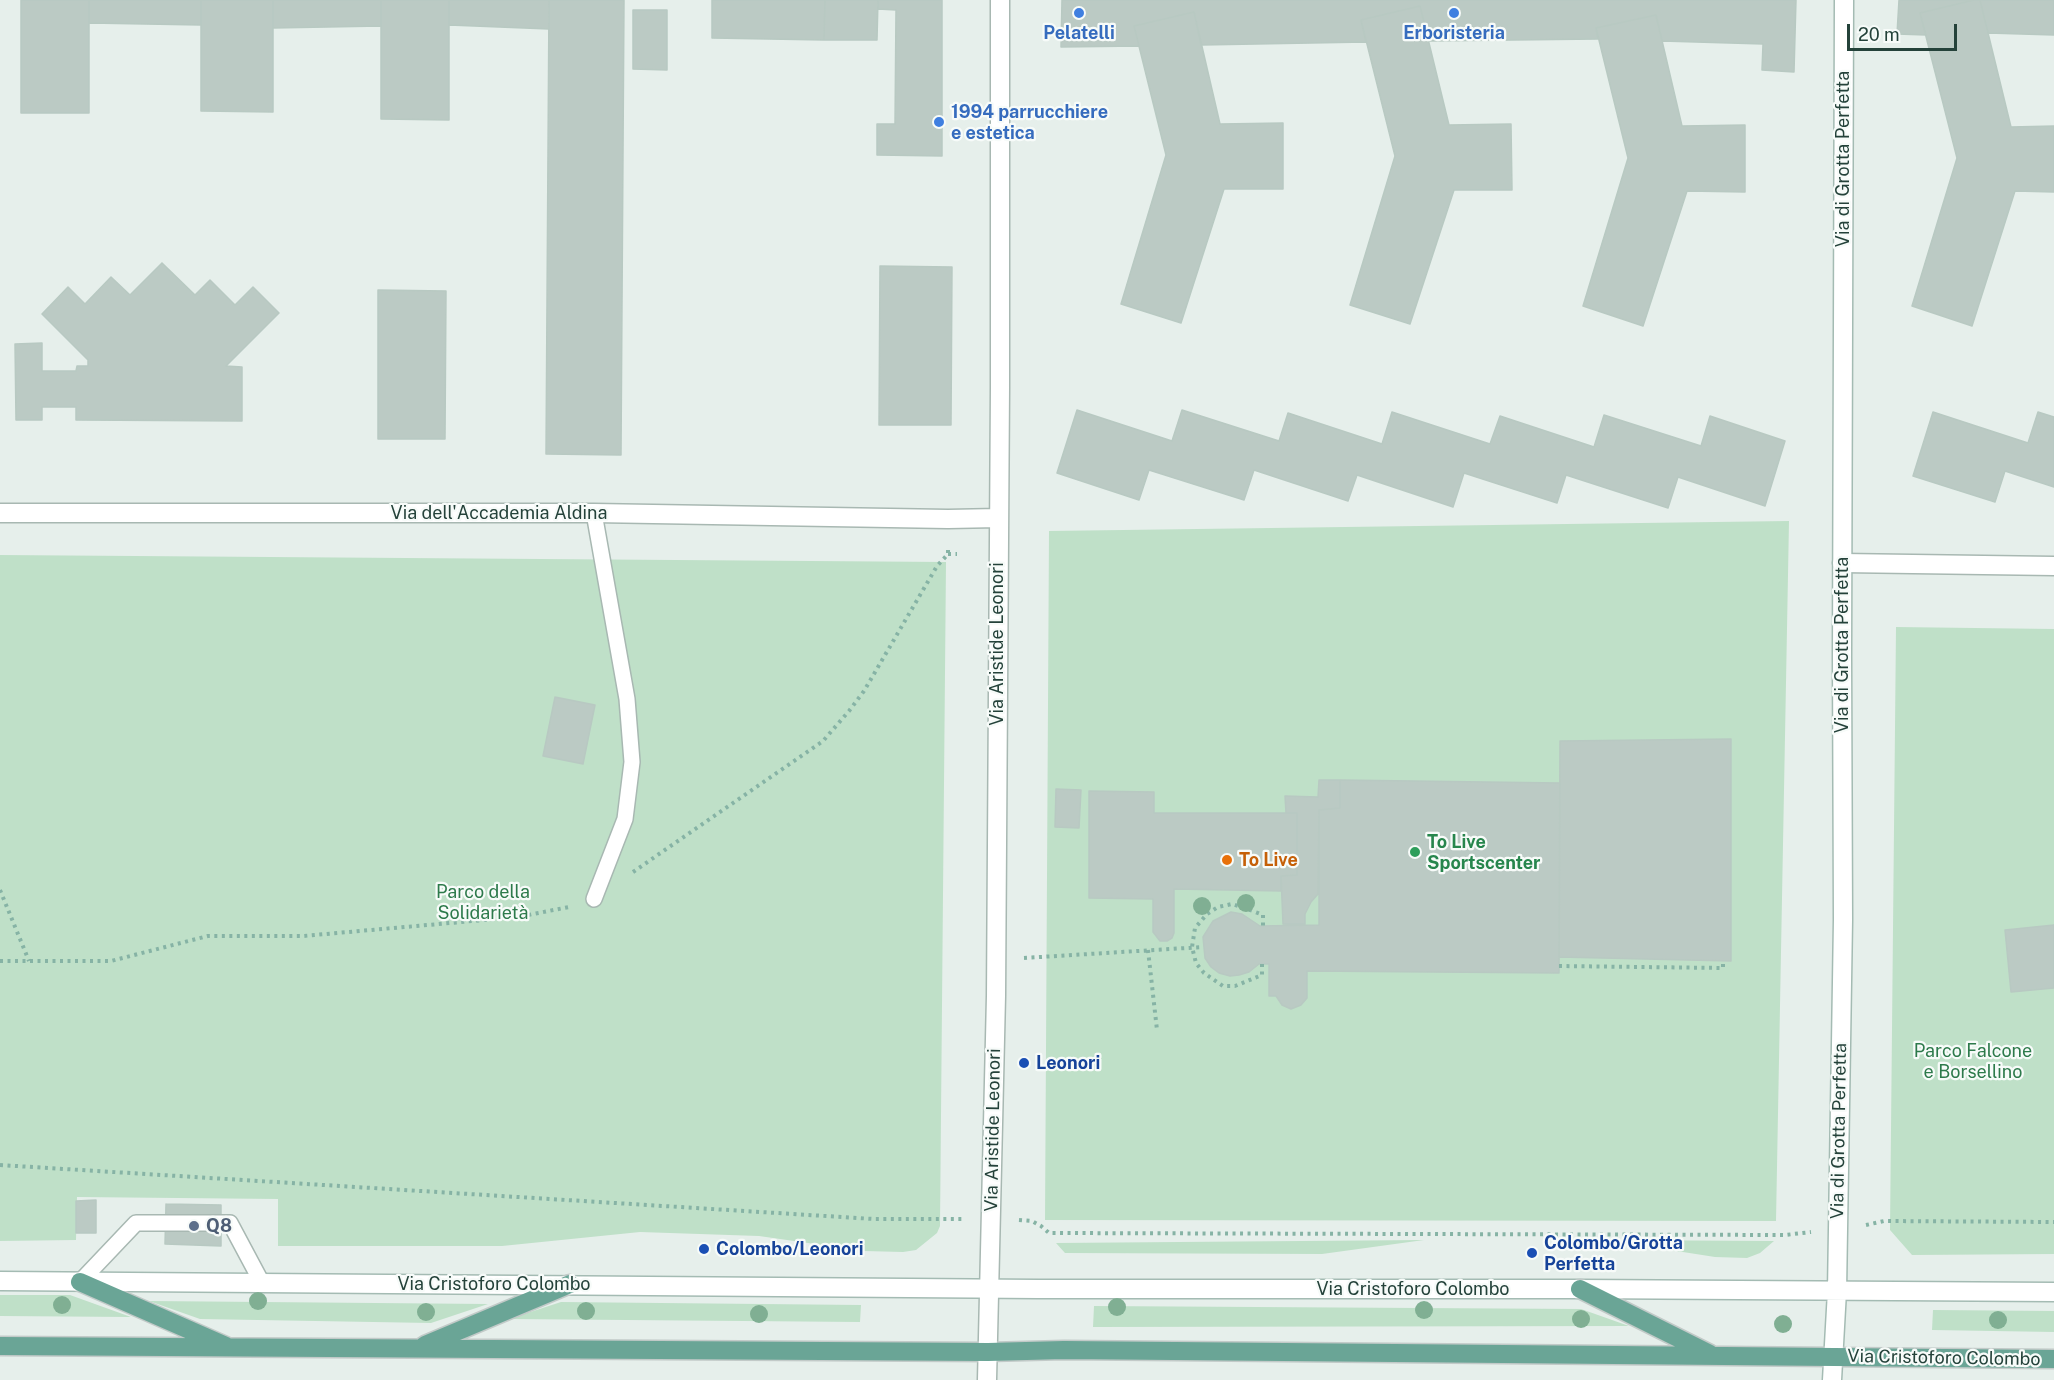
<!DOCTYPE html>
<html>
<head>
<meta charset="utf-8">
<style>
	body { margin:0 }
	#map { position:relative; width:2054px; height:1380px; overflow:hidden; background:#e6efeb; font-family:"Public Sans",sans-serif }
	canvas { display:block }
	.scale { position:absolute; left:1847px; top:24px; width:110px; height:27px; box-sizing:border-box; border:3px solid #24423a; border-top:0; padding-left:8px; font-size:18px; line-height:21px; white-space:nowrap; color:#24423a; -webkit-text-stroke:4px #f7fbf9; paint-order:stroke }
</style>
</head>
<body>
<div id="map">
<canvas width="2054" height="1380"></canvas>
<div class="scale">20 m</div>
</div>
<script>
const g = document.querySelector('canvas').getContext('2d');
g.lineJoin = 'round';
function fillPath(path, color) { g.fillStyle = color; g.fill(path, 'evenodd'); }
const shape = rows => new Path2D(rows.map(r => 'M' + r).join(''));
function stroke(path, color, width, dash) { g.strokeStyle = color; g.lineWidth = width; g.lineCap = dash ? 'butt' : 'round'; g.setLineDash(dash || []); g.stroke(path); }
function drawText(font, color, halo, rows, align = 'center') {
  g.font = font + ' "Public Sans",sans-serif'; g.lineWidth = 4.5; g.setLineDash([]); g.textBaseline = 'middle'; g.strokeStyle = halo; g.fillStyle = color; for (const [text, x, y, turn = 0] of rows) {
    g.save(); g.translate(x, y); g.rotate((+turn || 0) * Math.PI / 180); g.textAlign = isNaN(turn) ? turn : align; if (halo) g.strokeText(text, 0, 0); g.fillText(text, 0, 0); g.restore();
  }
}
const green = shape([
	[1789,521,1776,1221,1045,1220,1049,531],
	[0,555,946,562,940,1226,937,1233,916,1250,903,1252,864,1251,759,1236,640,1232,502,1246,278,1246,278,1199,77,1197,76,1240,0,1241],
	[1896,627,2054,629,2054,1254,1912,1255,1890,1230],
	[1424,1240,1322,1254,1065,1253,1056,1243],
	[1606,1240,1774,1241,1760,1253,1747,1258,1715,1257],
	[0,1295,70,1295,131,1317,0,1316],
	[149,1301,488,1304,431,1323,200,1319],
	[561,1302,861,1305,860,1322,509,1319],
	[1094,1306,1581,1309,1629,1326,1093,1327],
	[1933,1310,2054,1311,2054,1332,1932,1330]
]);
const building = shape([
	[21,0,89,0,89,113,21,113,21,0],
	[89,0,201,0,201,25,89,23,89,0],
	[201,0,273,0,273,112,201,111,201,0],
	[273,0,381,0,381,26,273,28,273,0],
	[381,0,449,0,449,120,381,119,381,0],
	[449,0,549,0,549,29,449,25,449,0],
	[549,0,624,0,621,455,546,454,549,0],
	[712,0,825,0,824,40,712,38,712,0],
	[825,0,878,0,877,40,824,40,825,0],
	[878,0,942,0,942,156,877,155,877,124,895,124,896,10,878,9,878,0],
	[1062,0,1796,0,1794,72,1762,70,1763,44,1662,41,1656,15,1596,28,1598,39,1429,41,1420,6,1361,20,1366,42,1201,45,1194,12,1134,26,1139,46,1061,47,1062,0],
	[1899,0,1974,0,1920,13,1926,35,1897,34,1899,0],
	[1974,0,1980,0,2011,127,2054,126,2054,192,2015,191,1972,326,1912,306,1957,158,1920,13,1974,0],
	[1980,0,2054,0,2054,35,1988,33,1980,0],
	[1420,6,1449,125,1511,124,1512,190,1454,190,1410,324,1350,305,1395,156,1361,20,1420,6],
	[633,10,667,10,667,70,633,69,633,10],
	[1194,12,1220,124,1283,123,1283,189,1224,189,1181,323,1121,304,1166,155,1134,26,1194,12],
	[1656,15,1682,126,1745,125,1745,192,1687,191,1643,326,1583,306,1628,158,1596,28,1656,15],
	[162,263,195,295,210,280,235,305,253,287,279,313,226,366,242,367,242,421,76,420,76,407,42,407,42,420,16,420,15,344,42,343,42,371,76,371,77,366,88,366,88,360,42,314,68,287,85,304,111,277,130,295,162,263],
	[880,266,952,267,951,425,879,425,880,266],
	[378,290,446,291,445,439,378,439,378,290],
	[1077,410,1172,441,1182,410,1279,441,1288,413,1382,444,1392,412,1490,444,1500,416,1594,447,1604,415,1701,446,1710,416,1785,441,1765,506,1678,477,1668,508,1566,475,1557,503,1464,473,1453,507,1357,475,1348,501,1254,470,1244,500,1149,470,1139,500,1057,473,1077,410],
	[1933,412,2028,443,2038,412,2054,417,2054,487,2005,471,1995,502,1913,476,1933,412],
	[555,697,595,705,583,764,543,756,555,697],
	[1731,739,1731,961,1559,957,1560,741,1731,739],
	[1319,780,1340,780,1340,808,1319,810,1318,894,1311,902,1305,914,1305,924,1283,924,1281,876,1297,875,1297,813,1286,813,1285,796,1318,797,1319,780],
	[1340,780,1560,783,1559,973,1307,971,1307,998,1301,1005,1291,1009,1282,1005,1276,996,1269,996,1269,964,1259,964,1249,972,1239,975,1230,976,1219,973,1211,967,1205,958,1203,937,1213,921,1231,912,1242,914,1260,926,1319,925,1319,810,1340,808,1340,780],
	[1056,789,1081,790,1079,828,1055,827,1056,789],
	[1089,791,1154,792,1154,813,1297,813,1297,875,1281,876,1281,891,1174,889,1174,933,1172,938,1167,941,1160,941,1153,932,1153,899,1089,898,1089,791],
	[2054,925,2054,988,2011,992,2005,930,2054,925],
	[96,1200,96,1233,76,1233,76,1201,96,1200],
	[166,1204,221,1205,221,1246,165,1244,166,1204]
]);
const path = shape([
	[948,554,957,554],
	[633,872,823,741,849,711,864,691,937,566,948,554,948,549],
	[0,890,29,961],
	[1148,950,1157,1030],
	[1024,958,1203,947],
	[0,961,111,961,208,936,303,936,518,917,569,907],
	[1262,964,1262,975,1235,986,1223,986,1204,973,1196,963,1192,947,1195,928,1207,914,1218,907,1232,904,1250,910,1263,915,1263,926],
	[1559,966,1723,968,1723,961],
	[0,1165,874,1219,964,1219],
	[1019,1220,1032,1221,1041,1226,1049,1233,1785,1235,1811,1232],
	[1866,1225,1884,1221,2054,1222]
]);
const lane = shape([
	[594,899,625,819,632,762,627,699,594,513],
	[80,1282,136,1223,230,1223,262,1283]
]);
const street = shape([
	[0,513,594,513,948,519,998,518],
	[1842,563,2054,566],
	[987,1380,996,996,1000,387,1000,0]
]);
const secondary = shape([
	[0,1281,1038,1289,1580,1289,2054,1292],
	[1832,1380,1837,1291,1843,920,1842,657,1844,0]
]);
const primary = shape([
	[80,1282,226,1346],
	[1580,1289,1710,1354],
	[425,1345,570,1284],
	[0,1346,988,1352,1064,1350,2054,1359]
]);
const trees = [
	[1246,903],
	[1202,906],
	[258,1301],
	[62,1305],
	[1117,1307],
	[1424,1310],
	[586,1311],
	[426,1312],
	[759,1314],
	[1581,1319],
	[1998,1320],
	[1783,1324]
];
const markers = [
	[1079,13,6,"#3f7fe0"],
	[1454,13,6,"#3f7fe0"],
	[939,122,6,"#3f7fe0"],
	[1415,852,6,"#2e9e5b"],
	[1227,860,6,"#e8710a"],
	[1024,1063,6,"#1a4fb4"],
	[194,1226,6,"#5c6f8a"],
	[704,1249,6,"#1a4fb4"],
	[1532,1253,6,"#1a4fb4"]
];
const shopNames = [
	["Pelatelli",1079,33],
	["Erboristeria",1454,33],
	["1994 parrucchiere",951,112,"left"],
	["e estetica",951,133,"left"]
];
const streetNames = [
	["Via di Grotta Perfetta",1843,159,-90],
	["Via dell'Accademia Aldina",499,513],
	["Via Aristide Leonori",997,644,-90],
	["Via di Grotta Perfetta",1842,645,-90],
	["Via Aristide Leonori",993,1130,-89],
	["Via di Grotta Perfetta",1839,1131,-89],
	["Via Cristoforo Colombo",494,1284],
	["Via Cristoforo Colombo",1413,1289],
	["Via Cristoforo Colombo",1944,1358,1]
];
const leisureNames = [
	["To Live",1427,842],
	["Sportscenter",1427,863]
];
const foodNames = [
	["To Live",1239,860]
];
const parkNames = [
	["Parco della",483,892],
	["Solidarietà",483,913],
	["Parco Falcone",1973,1051],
	["e Borsellino",1973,1072]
];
const transitNames = [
	["Leonori",1036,1063],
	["Colombo/Grotta",1544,1243],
	["Perfetta",1544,1264],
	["Colombo/Leonori",716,1249]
];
const serviceNames = [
	["Q8",206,1226]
];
fillPath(green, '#bfe0c8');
fillPath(building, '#bbcac4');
stroke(building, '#b8c9c2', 1.5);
stroke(lane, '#a8b8b2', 18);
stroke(street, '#a8b8b2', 21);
stroke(secondary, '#a4bbb3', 21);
stroke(primary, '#c2cac8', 21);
stroke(path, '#86b3a5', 4, [3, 4.5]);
stroke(lane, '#fff', 15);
stroke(street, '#fff', 18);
stroke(secondary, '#fff', 18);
stroke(primary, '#6aa596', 18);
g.fillStyle = '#80af93';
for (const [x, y] of trees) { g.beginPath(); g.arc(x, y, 9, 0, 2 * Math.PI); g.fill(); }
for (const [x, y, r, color] of markers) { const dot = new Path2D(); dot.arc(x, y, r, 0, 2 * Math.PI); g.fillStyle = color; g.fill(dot); stroke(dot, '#f7fbf9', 2); }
drawText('bold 18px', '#366cbe', '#f7fbf9', shopNames);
drawText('18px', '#24423a', '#f7fbf9', streetNames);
drawText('bold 18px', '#27864d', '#f7fbf9', leisureNames, 'left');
drawText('bold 18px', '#c56008', '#f7fbf9', foodNames, 'left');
drawText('18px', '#2d7a4b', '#f7fbf9', parkNames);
drawText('bold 18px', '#164399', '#f7fbf9', transitNames, 'left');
drawText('bold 18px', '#4e5e75', '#f7fbf9', serviceNames, 'left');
</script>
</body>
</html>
